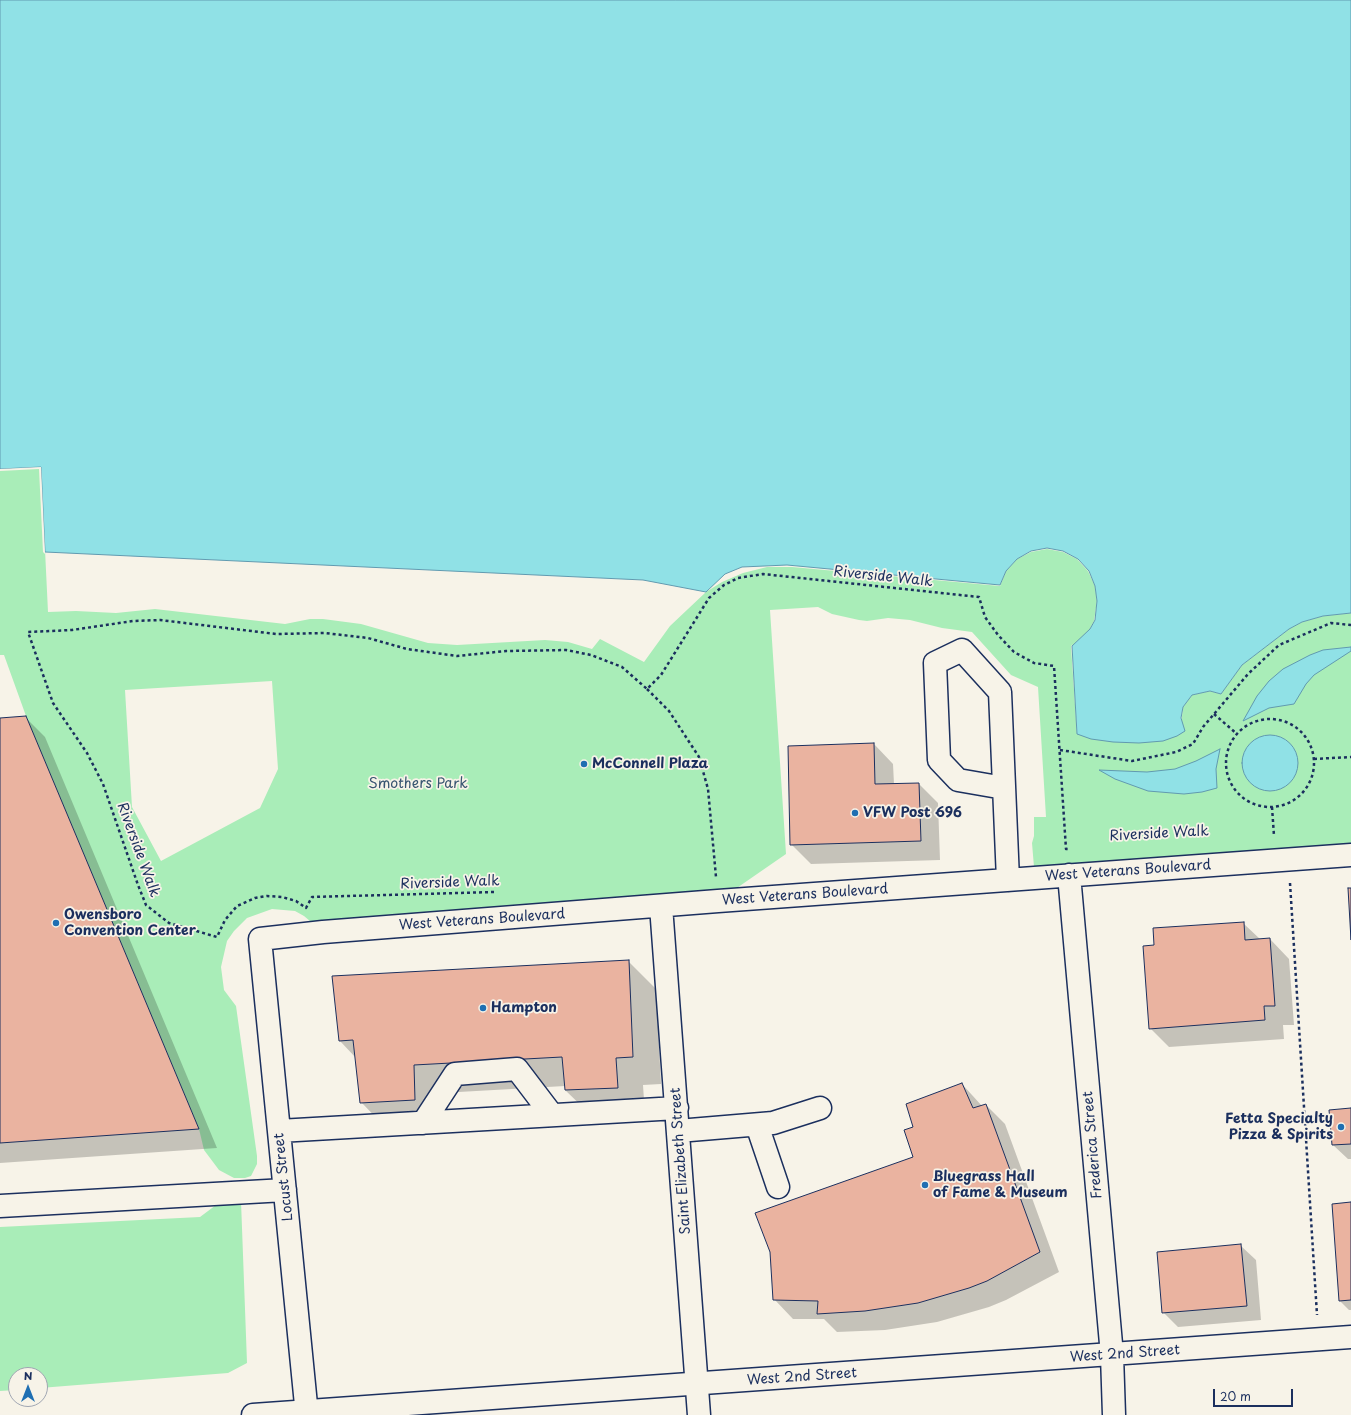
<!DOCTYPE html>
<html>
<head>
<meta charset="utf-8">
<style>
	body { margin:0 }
	#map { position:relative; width:1351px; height:1415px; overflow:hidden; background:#f7f3e8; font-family:"Playpen Sans",sans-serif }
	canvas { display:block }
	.north { position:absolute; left:8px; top:1367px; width:40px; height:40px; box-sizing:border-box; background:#f7f3e8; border:1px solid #9fa5b1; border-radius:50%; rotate:0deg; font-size:11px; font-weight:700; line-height:16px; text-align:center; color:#1b2f5e }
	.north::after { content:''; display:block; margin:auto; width:14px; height:18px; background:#1f6fb2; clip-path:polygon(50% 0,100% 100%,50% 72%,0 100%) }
	.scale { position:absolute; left:1213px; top:1389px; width:80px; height:18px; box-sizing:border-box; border:2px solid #1b2f5e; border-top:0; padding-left:5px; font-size:12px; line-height:14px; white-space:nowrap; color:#1b2f5e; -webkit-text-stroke:3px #f7f3e8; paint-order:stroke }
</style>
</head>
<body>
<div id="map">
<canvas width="1351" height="1415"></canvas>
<div class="north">N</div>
<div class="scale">20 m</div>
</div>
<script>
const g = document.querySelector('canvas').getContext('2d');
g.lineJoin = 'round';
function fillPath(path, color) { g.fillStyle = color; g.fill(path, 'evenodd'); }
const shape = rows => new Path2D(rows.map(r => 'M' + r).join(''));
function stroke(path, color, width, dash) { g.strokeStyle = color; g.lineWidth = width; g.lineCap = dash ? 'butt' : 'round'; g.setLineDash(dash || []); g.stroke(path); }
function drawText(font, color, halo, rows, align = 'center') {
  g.font = font + ' "Playpen Sans",sans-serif'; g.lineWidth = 3.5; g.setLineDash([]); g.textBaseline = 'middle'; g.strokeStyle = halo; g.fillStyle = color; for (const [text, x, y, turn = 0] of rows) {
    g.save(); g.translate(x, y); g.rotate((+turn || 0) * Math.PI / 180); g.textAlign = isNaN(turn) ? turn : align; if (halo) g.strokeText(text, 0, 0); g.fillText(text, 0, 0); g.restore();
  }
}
const green = shape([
	[41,467,48,612,76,611,116,613,155,609,285,624,310,619,323,619,361,624,428,643,457,645,545,640,568,642,592,649,600,639,644,662,670,626,706,592,722,582,743,573,767,567,792,567,1000,586,1006,571,1017,559,1031,552,1047,549,1063,552,1077,559,1088,571,1095,586,1097,601,1094,621,1090,629,1081,639,1071,646,1077,734,1181,725,1183,707,1192,695,1210,691,1221,694,1242,665,1289,629,1302,622,1323,616,1351,613,1351,844,1034,867,1032,843,1034,836,1034,817,1046,817,1038,687,1011,675,972,632,942,628,910,620,888,618,867,621,859,620,832,614,818,607,770,610,786,854,718,901,323,932,304,916,295,911,272,909,247,918,234,931,227,941,221,967,224,990,236,1006,257,1156,257,1164,251,1176,245,1178,234,1178,219,1170,204,1150,199,1129,26,716,4,655,0,655,0,469],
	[272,681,278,769,260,808,161,861,132,807,125,690],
	[241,1201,247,1363,228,1373,40,1388,40,1375,16,1375,16,1390,0,1391,0,1227,200,1217,216,1205]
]);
const water = shape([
	[0,0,1351,0,1351,613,1323,616,1302,622,1289,629,1242,665,1221,694,1210,691,1192,695,1183,707,1181,718,1185,731,1177,736,1163,741,1139,743,1113,742,1091,739,1077,734,1072,646,1090,629,1095,620,1097,601,1095,586,1089,571,1078,559,1063,551,1047,548,1031,551,1017,559,1006,571,1000,585,787,565,742,567,725,574,706,592,643,580,45,552,41,467,0,469,0,0],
	[1351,647,1351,651,1314,675,1306,684,1294,704,1269,708,1243,721,1257,696,1269,681,1283,669,1310,655,1323,650,1351,647],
	'1242 763a28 28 0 1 1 56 0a28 28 0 1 1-56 0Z',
	[1220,749,1216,769,1217,788,1202,792,1184,794,1148,791,1115,779,1099,770,1147,772,1175,769,1196,761,1220,749]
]);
const pier = shape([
	[41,467,45,552,45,554,43,552,39,469,0,471,0,469]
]);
const shadow = shape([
	[25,717,45,737,217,1148,0,1163,0,719],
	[874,744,893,764,894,784,919,784,938,803,940,860,811,864,791,844],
	[1243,923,1261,940,1270,939,1289,959,1294,1025,1283,1025,1284,1039,1169,1047,1150,1028,1155,946],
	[628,961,656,989,661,1084,643,1085,645,1115,593,1117,565,1090,565,1086,441,1093,443,1127,388,1130,361,1102,356,1058,340,1041,333,977],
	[962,1084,982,1106,986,1105,1005,1124,1059,1272,1006,1300,989,1307,937,1322,885,1330,837,1332,824,1319,793,1319,774,1299,914,1157,915,1127],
	[1351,1109,1351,1159,1348,1159,1333,1145],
	[1351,1203,1351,1310,1349,1310,1340,1301],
	[1241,1246,1256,1260,1261,1320,1178,1327,1163,1312]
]);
const building = shape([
	[26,716,199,1129,0,1143,0,718,26,716],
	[874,743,875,784,919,783,921,841,790,845,788,746,874,743],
	[1348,888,1351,888,1351,940,1348,888],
	[1244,922,1245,940,1270,938,1275,1006,1264,1006,1265,1020,1149,1029,1143,946,1154,945,1153,928,1244,922],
	[629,960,633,1057,616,1058,618,1088,565,1090,562,1057,414,1065,415,1100,360,1103,353,1040,339,1041,332,976,629,960],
	[962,1083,973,1108,986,1104,1040,1252,987,1281,969,1288,918,1303,865,1311,817,1314,818,1301,773,1300,770,1252,755,1213,913,1157,904,1130,913,1127,906,1104,962,1083],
	[1351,1108,1351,1144,1332,1145,1329,1110,1351,1108],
	[1351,1202,1351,1300,1339,1301,1332,1204,1351,1202],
	[1241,1244,1247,1306,1162,1313,1157,1252,1241,1244]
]);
const path = shape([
	[647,689,669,711,699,757,708,789,716,877],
	[1214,714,1237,734],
	'1226 763a44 44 0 1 1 88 0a44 44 0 1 1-88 0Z',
	[1060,750,1132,761,1176,752,1193,744,1203,727,1248,674,1279,645,1331,623,1351,625],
	[1314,759,1351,757],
	[1272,807,1274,836],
	[1290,883,1317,1315],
	[494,892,312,897,306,908,296,901,282,897,267,896,255,898,237,906,225,920,217,937,169,923,146,905,138,885,103,784,87,753,53,703,28,632,72,630,133,621,160,620,276,634,325,633,368,638,407,649,457,656,506,651,566,650,591,655,622,667,647,689,661,675,709,598,724,585,738,578,763,574,979,597,985,617,998,635,1014,652,1034,663,1054,666,1066,849,1069,849]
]);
const minor = shape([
	[1004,788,958,780,939,760,935,663,962,650,1000,692,1008,880],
	[1069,875,1112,1355],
	[661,906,699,1415],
	[423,1123,455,1074,517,1069,552,1115],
	[757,1125,778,1187],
	[279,1131,677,1108],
	[678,1131,773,1123,820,1108],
	[0,1206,285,1190],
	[307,1415,260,939,323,932,718,901,1351,855]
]);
const major = shape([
	[1112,1355,1114,1415],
	[253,1415,1351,1337]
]);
const markers = [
	[584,764,4,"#1f6fb2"],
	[855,813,4,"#1f6fb2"],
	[56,923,4,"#1f6fb2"],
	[483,1008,4,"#1f6fb2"],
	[1341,1127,4,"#1f6fb2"],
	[925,1185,4,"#1f6fb2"]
];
const streetNames = [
	["Riverside Walk",883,577,6],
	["Riverside Walk",1159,834,-3],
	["Riverside Walk",138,850,70],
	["West Veterans Boulevard",1128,871,-4],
	["Riverside Walk",450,883,-2],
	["West Veterans Boulevard",805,895,-4],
	["West Veterans Boulevard",482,920,-4],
	["Frederica Street",1093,1145,-95],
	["Saint Elizabeth Street",681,1161,-94],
	["Locust Street",284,1177,-96],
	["West 2nd Street",1125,1354,-4],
	["West 2nd Street",802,1377,-4]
];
const poiNames = [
	["McConnell Plaza",592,764],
	["VFW Post 696",863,813],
	["Owensboro",64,915],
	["Convention Center",64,931],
	["Hampton",491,1008],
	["Fetta Specialty",1333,1119,"right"],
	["Pizza & Spirits",1333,1135,"right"],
	["Bluegrass Hall",933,1177],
	["of Fame & Museum",933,1193]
];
const parkNames = [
	["Smothers Park",418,784]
];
fillPath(green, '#a9edb8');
fillPath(water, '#90e1e6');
stroke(water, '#619ab0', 1);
fillPath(pier, '#f7f3e8');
fillPath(shadow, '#0003');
fillPath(building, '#eab3a0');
stroke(building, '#1b2f5e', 1);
stroke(minor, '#1b2f5e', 25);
stroke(major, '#1b2f5e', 25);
stroke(path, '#1b2f5e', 2.5, [3, 3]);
stroke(minor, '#f7f3e8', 22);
stroke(major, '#f7f3e8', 22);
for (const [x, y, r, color] of markers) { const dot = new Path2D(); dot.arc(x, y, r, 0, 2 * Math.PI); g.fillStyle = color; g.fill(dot); stroke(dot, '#f7f3e8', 1.5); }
drawText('14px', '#1b2f5e', '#f7f3e8', streetNames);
drawText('bold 14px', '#1b2f5e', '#f7f3e8', poiNames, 'left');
drawText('14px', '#375570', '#f7f3e8', parkNames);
</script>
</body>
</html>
